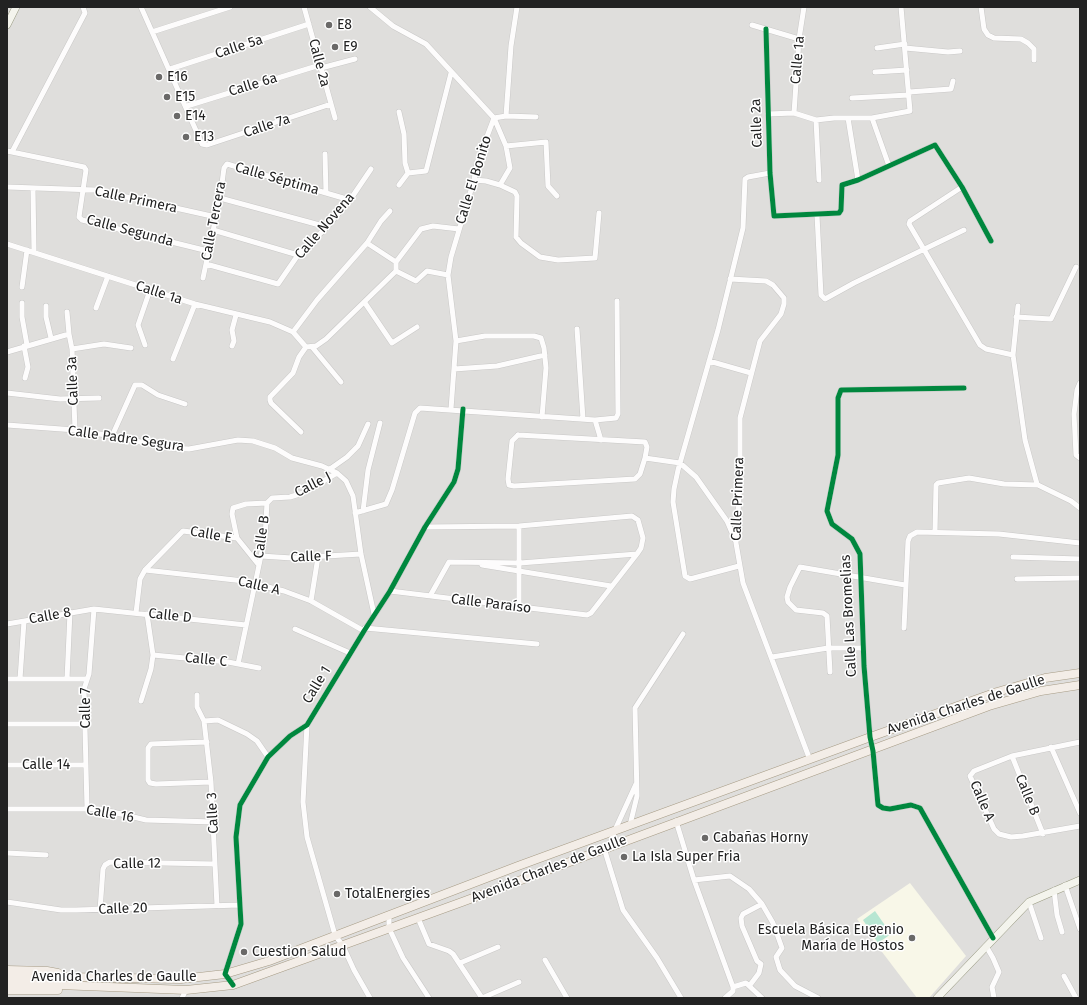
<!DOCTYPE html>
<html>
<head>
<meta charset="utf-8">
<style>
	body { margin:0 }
	#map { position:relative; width:1087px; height:1005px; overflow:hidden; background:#f0eeeb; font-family:"Fira Sans",sans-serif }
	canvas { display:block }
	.frame { position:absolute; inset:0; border:8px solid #222; pointer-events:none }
</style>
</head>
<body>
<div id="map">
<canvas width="1087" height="1005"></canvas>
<div class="frame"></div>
</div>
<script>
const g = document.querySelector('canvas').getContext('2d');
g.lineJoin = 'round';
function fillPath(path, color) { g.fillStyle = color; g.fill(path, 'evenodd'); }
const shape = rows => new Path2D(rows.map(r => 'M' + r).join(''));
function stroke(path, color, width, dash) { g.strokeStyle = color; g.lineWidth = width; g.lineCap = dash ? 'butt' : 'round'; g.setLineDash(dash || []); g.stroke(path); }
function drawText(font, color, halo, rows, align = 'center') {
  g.font = font + ' "Fira Sans",sans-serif'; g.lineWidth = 3; g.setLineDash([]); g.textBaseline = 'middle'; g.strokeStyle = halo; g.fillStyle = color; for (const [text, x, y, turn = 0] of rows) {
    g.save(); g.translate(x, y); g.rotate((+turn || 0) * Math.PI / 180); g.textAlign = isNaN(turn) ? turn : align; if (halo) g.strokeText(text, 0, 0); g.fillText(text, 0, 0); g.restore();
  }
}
const residential = shape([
	[7,7,1080,7,1080,998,7,998]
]);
const education = shape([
	[910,883,966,956,929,998,917,998,857,919]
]);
const pitch = shape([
	[875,911,891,934,878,943,863,920]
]);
const street = shape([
	[141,7,202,144,207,145,331,104],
	[304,7,335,118],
	[370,7,393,26,426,44,494,118,506,146,510,168,500,185],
	[981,7,984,29,988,35,994,38,1021,39,1028,43,1034,49,1034,60],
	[752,25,799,39],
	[766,29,770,173,774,216,839,213,841,210,842,185,858,180,935,145,962,187,991,241],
	[152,32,230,7],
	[877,48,905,44],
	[905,48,948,52,960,51],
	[321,68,355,59],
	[170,69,309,24],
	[875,72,907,70],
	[909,92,951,89,953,81],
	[852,98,909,95],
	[187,106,320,65],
	[399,112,404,134,405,163,408,173,426,171,451,73],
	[794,113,799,39,804,7],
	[768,114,794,113,816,120,834,118,872,118,910,111,901,7],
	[506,116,511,46,517,7],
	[494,118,506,116,536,117],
	[848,118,858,180],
	[872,118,889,166],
	[816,120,819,180],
	[506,146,546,142,548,186,557,196],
	[7,151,84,167,86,170,79,217,82,220,208,251],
	[12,152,85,13,83,7],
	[325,154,326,193],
	[474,180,486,181,500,185,515,192,517,196,516,237,521,243,540,257,558,260,595,258,599,213],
	[399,185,408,173],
	[7,187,95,190,216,217],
	[962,187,910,221,909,224,980,345,986,349,1013,355],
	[33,189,34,252],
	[220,198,327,227],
	[817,215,821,295,825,299,854,283,964,230],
	[213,230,298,255],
	[367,243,396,262],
	[7,244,195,304,270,322,293,332,306,347],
	[206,264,278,284,298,255,327,227,350,200,371,169],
	[396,271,416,281,427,271,448,275],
	[203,278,220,198,224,168,227,164,350,200],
	[730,279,766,281,773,285,784,298,784,304,781,314,760,341,740,418,740,483,736,543,743,583,810,760],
	[22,287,27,250],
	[22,303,22,317,27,345],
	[365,303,392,343,417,327],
	[46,306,46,317,51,338],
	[1018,306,1013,355,1025,440,1037,484],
	[96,308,108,276],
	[67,312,69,334],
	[1016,317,1051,319,1076,267],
	[577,329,583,419],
	[293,332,317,300,367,243,381,221,390,211],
	[456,341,485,336,534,336,541,338,544,348,546,368,542,417],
	[145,345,138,325,150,290],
	[24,346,28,367,25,378],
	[232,346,234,341,232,330,236,315],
	[312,347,341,382],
	[72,349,104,344,131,348],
	[7,352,69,334,72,349,75,430],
	[173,359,195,304],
	[709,361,751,373],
	[454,369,497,366,545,355],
	[1080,383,1077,390,1074,414,1076,455,1080,458],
	[964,388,841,390,838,398,838,455,827,511,832,524,852,539,860,554,864,666,870,737,873,751,878,805,883,808,890,809,911,805,920,808,993,938],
	[7,393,60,399,99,398],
	[451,409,456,341,448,275,451,257,474,180,477,163,494,118],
	[595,420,601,440],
	[7,425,75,430,112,436,169,448,189,449,238,440,253,441,275,448,292,458,322,466,337,473,346,481,353,496,361,554,374,614],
	[301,432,271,403,270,400,270,397,293,373,299,357,306,347,316,346,326,339,396,271,396,262,421,229,433,226,459,229],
	[518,435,645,442,647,447,645,458,640,474,635,479,514,486,509,485,508,479,512,441,518,435],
	[112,436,135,385,142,385,158,395,185,404],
	[645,458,680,463,696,477,727,521,736,542],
	[330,469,347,457,358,446,368,424],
	[267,503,272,498,290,497,303,493,337,473],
	[363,511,368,470,380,423],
	[355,513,386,504,392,490,415,413,420,408,595,420,616,418,618,414,617,301],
	[519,526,519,608],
	[425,527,519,526,632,516,638,520,643,538,641,548,637,554,520,563,449,562,430,596],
	[935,532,936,485,938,483,969,478,1004,484,1038,485,1071,501,1080,508],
	[237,538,232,514,233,508,246,504,267,503],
	[261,556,292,558,361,554],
	[1013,557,1080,559],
	[482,565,611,586],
	[739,566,690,579,685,576,673,502,674,489,678,470,718,330,743,228,745,179,748,177,770,173],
	[145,570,244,581,284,591,311,601,364,631],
	[1017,579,1080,578],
	[390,591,587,615,591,613,637,554],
	[311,601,318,557],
	[136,613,140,579,145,570,183,531,237,538,258,564],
	[7,624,94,609,246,625],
	[365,628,537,644],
	[904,628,908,541,910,536,917,532,999,534,1080,543],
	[295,629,350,653],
	[153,655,228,662,259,668],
	[772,657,828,648,863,648],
	[238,664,265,537,267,503],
	[830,672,827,616,823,613,796,610,788,602,787,597,790,587,800,567,905,585],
	[7,679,87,679],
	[20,679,24,621],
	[67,679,70,612],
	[197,695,197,707,204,721,211,782,217,906],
	[141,701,151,669,153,655,147,614],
	[204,721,218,720,247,734,257,741,268,757],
	[7,724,86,724],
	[307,725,303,802,307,837,335,935,343,946,354,970,370,998],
	[207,742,151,744,148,748,148,780,150,783,156,784,211,782],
	[1080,742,1012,756,974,771,970,776,994,829,999,834,1011,837,1023,836,1080,826],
	[1051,747,1080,813],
	[1012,756,1043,834],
	[7,765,86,765],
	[87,808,84,689,89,674,94,609],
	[7,809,100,809,146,820,214,822],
	[676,821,694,880,733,987,746,983,762,998],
	[630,825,637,796,635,708,683,634],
	[610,846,614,832,636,784],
	[604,848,623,910,657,958,681,998],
	[7,853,46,855],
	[694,880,730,876,749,889,762,904,773,923,782,948,776,957,780,970,795,986,818,998],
	[1065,885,1080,929],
	[1054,890,1057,915,1062,932],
	[7,902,61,910,76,910,240,905],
	[1029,902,1041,938],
	[100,910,103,869,105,865,110,862,215,864],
	[389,916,389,928,403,958,429,998],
	[418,918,429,944,449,951,453,954,482,998],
	[986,946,993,958,999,972,992,987,994,998],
	[545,960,567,998],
	[460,963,498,947],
	[1064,976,1076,998],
	[233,985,225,974,241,924,236,837,240,805,268,757,290,736,307,725,364,631,390,591,425,527,454,482,458,469,463,409],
	[750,985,759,973,761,964,757,961,742,926,741,918,743,914,762,904],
	[182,998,186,990],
	[482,998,519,982],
	[725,998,733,991,733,987]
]);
const secondary = shape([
	[7,25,16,7],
	[937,998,1029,902,1080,880]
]);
const primary = shape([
	[7,970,47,971,58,973],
	[7,976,181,979,225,974,269,961,518,866,876,735,997,692,1045,678,1080,673],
	[7,983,186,990,233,985,462,902,989,706,1041,691,1080,685],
	[7,990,58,990]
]);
const cycleway = shape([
	[766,29,770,173,774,216,839,213,841,210,842,185,858,180,935,145,962,187,991,241],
	[964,388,841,390,838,398,838,455,827,511,832,524,852,539,860,554,864,666,870,737,873,751,878,805,883,808,890,809,911,805,920,808,993,938],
	[233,985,225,974,241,924,236,837,240,805,268,757,290,736,307,725,364,631,390,591,425,527,454,482,458,469,463,409]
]);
const markers = [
	[329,25,4,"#6a6968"],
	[335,47,4,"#6a6968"],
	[159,77,4,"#6a6968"],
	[167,97,4,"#6a6968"],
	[177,116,4,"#6a6968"],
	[186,137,4,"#6a6968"],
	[705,838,4,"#6a6968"],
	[624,857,4,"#6a6968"],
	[337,894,4,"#6a6968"],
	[912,938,4,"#6a6968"],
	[244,952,4,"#6a6968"]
];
const poiNames = [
	["E8",337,25],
	["E9",343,47],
	["E16",167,77],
	["E15",175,97],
	["E14",185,116],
	["E13",194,137],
	["Cabañas Horny",713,838],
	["La Isla Super Fria",632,857],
	["TotalEnergies",345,894],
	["Escuela Básica Eugenio",904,930,"right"],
	["María de Hostos",904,946,"right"],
	["Cuestion Salud",252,952]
];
const streetNames = [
	["Calle 5a",239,47,-18],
	["Calle 1a",798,60,-85],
	["Calle 2a",319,63,75],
	["Calle 6a",253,85,-17],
	["Calle 2a",757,123,-92],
	["Calle 7a",267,126,-18],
	["Calle Séptima",277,179,16],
	["Calle El Bonito",474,180,-73],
	["Calle Primera",136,200,12],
	["Calle Tercera",214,221,-79],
	["Calle Novena",325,226,-49],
	["Calle Segunda",130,231,15],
	["Calle 1a",159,293,18],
	["Calle 3a",73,381,-92],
	["Calle Padre Segura",126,439,8],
	["Calle J",313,485,-27],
	["Calle Primera",738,499,-88],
	["Calle E",211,535,10],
	["Calle B",262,537,-82],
	["Calle F",311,557,-2],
	["Calle A",259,586,13],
	["Calle Paraíso",491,604,7],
	["Calle 8",50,616,-10],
	["Calle D",170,616,6],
	["Calle Las Bromelias",849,616,-93],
	["Calle C",206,660,6],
	["Calle 1",317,685,-59],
	["Avenida Charles de Gaulle",966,705,-18],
	["Calle 7",86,708,-90],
	["Calle 14",46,765],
	["Calle B",1027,795,68],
	["Calle A",982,801,67],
	["Calle 3",213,813,-93],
	["Calle 16",110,814,10],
	["Calle 12",137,864,-1],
	["Avenida Charles de Gaulle",549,869,-21],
	["Calle 20",123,909,-2],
	["Avenida Charles de Gaulle",114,977]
];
fillPath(residential, '#dfdedc');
fillPath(education, '#f8f7e8');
fillPath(pitch, '#b7e6d2');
stroke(street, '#c9c8c7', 6);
stroke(secondary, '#999a82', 8);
stroke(primary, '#a79c86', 9);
stroke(street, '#fdfcfc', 5);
stroke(secondary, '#f4f4ed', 7);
stroke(primary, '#f3ede7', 8);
stroke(cycleway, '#00873e', 5);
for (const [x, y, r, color] of markers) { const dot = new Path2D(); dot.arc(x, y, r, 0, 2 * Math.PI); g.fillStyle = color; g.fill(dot); stroke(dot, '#fff', 1.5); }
drawText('14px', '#222', '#fff', poiNames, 'left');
drawText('14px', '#222', '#fff', streetNames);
</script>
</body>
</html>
